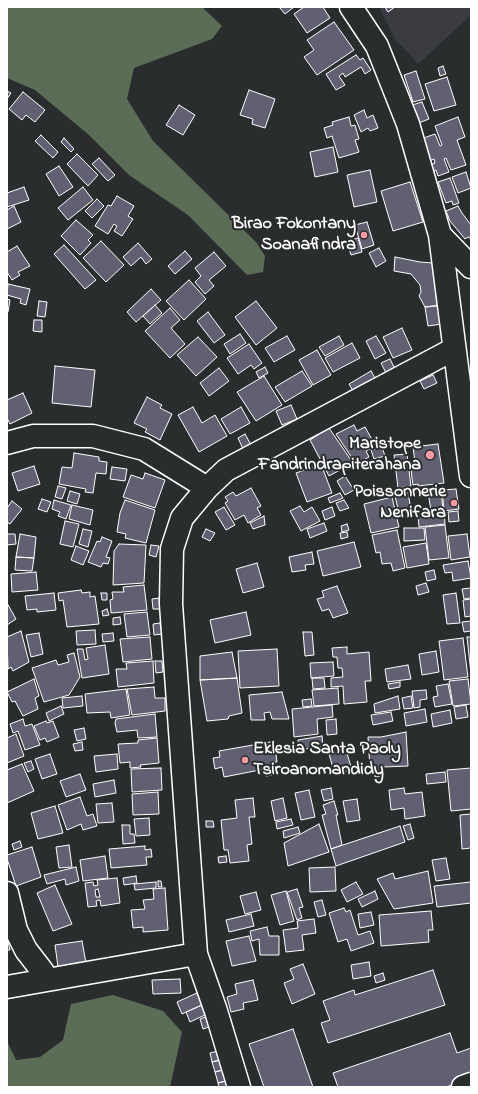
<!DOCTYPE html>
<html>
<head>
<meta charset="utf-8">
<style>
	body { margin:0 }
	#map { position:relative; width:478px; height:1094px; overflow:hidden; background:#2a2d2e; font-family:"Indie Flower",sans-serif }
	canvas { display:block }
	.frame { position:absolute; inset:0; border:8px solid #fff; pointer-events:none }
</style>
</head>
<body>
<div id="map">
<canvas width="478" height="1094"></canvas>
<div class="frame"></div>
</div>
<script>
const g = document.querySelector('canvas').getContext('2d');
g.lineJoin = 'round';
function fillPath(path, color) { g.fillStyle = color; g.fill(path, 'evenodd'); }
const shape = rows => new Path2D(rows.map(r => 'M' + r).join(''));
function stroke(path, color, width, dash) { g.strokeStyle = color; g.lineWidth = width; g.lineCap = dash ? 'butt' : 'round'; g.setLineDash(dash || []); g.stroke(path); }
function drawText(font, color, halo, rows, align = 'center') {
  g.font = font + ' "Indie Flower",sans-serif'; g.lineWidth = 4; g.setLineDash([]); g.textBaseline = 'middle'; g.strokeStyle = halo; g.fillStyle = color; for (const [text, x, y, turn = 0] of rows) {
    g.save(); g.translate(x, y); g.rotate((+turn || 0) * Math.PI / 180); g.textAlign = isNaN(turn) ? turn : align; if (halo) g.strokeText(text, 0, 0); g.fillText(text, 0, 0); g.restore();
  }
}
const built = shape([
	[379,7,471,7,471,15,418,64,403,47,396,41]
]);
const green = shape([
	[7,7,202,7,222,26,212,39,134,68,127,99,153,141,256,242,265,256,263,272,247,275,188,215,129,175,89,135,35,90,7,78],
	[113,995,163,1011,182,1032,170,1087,7,1087,7,1041,16,1060,40,1057,63,1040,71,1004]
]);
const building = shape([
	[279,7,294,7,285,14,279,7],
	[304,7,323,7,330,18,307,33,294,14,304,7],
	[385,7,395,7,388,12,385,7],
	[334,22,354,50,317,75,304,57,314,50,307,40,334,22],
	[356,55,360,60,363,58,371,70,365,74,361,67,345,77,343,73,339,76,345,85,336,90,326,74,356,55],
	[443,66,446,74,440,76,438,68,443,66],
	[416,71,425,99,413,102,404,75,416,71],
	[447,77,456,105,434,111,425,84,447,77],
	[249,90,275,99,265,128,252,124,253,119,240,115,249,90],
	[7,91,11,93,7,99,7,91],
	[23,92,45,110,35,122,26,115,22,120,9,109,23,92],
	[422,102,429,119,416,124,409,106,422,102],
	[179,105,195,115,183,135,166,125,179,105],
	[364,110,367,118,373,115,378,128,370,131,368,128,361,132,354,115,364,110],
	[349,117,351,126,355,125,359,139,355,140,359,152,339,158,332,136,327,138,324,128,333,125,332,122,349,117],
	[458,117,465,137,457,140,466,165,451,170,446,158,444,159,449,172,438,176,436,170,432,171,430,165,435,163,434,159,429,161,421,139,435,134,440,146,442,145,435,126,458,117],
	[41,135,58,152,53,158,35,141,41,135],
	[64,138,74,149,71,152,61,142,64,138],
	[333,147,338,172,315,177,310,152,333,147],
	[77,154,98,175,88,186,67,164,77,154],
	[99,158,115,175,108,181,92,164,99,158],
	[59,166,73,187,59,196,46,174,59,166],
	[370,170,377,202,354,207,347,175,370,170],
	[466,172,471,188,458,193,452,177,466,172],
	[450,178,459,203,453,205,452,201,446,203,438,182,450,178],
	[410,182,423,222,393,231,381,191,410,182],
	[24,187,29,200,7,207,7,193,24,187],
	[83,187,93,200,68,220,58,208,83,187],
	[117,196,134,206,128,216,133,219,122,236,114,231,117,226,114,224,108,234,95,226,108,205,111,206,117,196],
	[97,199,104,206,92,218,85,211,97,199],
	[14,206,21,222,7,229,7,210,14,206],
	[458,206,462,213,471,225,471,239,468,237,465,239,450,221,446,211,458,206],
	[76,220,93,235,88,240,91,243,80,255,61,236,76,220],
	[367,222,374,245,362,249,355,225,367,222],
	[358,238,362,252,351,255,347,241,358,238],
	[101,241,124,265,106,282,83,258,101,241],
	[138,243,152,259,146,264,141,257,131,266,123,257,138,243],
	[64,245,96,280,85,289,54,254,64,245],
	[17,246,30,266,18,272,20,275,12,280,7,272,7,252,17,246],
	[379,248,386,261,376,267,369,253,379,248],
	[185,251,192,259,175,274,168,266,185,251],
	[214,252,226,266,209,280,214,286,205,294,195,282,201,276,195,268,214,252],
	[395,257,420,262,433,263,437,306,425,307,419,296,421,292,420,285,411,274,394,271,395,257],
	[189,280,206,299,184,320,166,301,189,280],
	[8,284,30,289,26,305,20,303,21,299,7,295,8,284],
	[151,289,161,300,136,322,127,312,151,289],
	[7,299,10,300,8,312,7,312,7,299],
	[39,301,47,302,45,317,37,316,39,301],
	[256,301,277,328,256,345,235,317,256,301],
	[155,305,162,313,150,324,143,316,155,305],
	[440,305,442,324,428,326,425,307,440,305],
	[170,308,180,320,171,328,185,344,170,358,145,331,170,308],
	[208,312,225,335,214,343,197,321,208,312],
	[34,320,42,320,42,332,33,331,34,320],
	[402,328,412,350,393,358,383,337,402,328],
	[240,334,246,343,230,354,224,344,240,334],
	[287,336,295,350,274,362,265,348,287,336],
	[339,336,344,345,325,356,319,347,339,336],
	[376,336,386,353,375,359,366,341,376,336],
	[198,337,217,357,196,376,177,355,198,337],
	[352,343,360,358,333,372,325,358,352,343],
	[249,344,262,363,254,369,251,365,238,374,227,358,249,344],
	[317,350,331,375,313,385,299,360,317,350],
	[390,359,396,371,387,375,381,363,390,359],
	[55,366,95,370,91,407,52,403,55,366],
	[265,367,268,373,259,378,256,372,265,367],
	[219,368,229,381,209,396,200,383,219,368],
	[302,371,312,386,285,402,275,387,302,371],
	[371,371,378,383,356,396,349,384,371,371],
	[433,375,437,383,424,389,420,381,433,375],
	[264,376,282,405,256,421,237,392,264,376],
	[23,393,32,413,10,424,7,418,7,400,23,393],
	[147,397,162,405,160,408,172,414,160,440,145,432,147,429,134,423,147,397],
	[291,405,297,419,282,425,276,411,291,405],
	[193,407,202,423,215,415,227,436,199,452,178,415,193,407],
	[241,407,250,423,230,434,221,419,241,407],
	[354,425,357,431,365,427,374,443,371,444,372,448,366,451,369,457,356,464,336,434,354,425],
	[329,428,353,463,329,476,310,440,329,428],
	[245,434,251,445,243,449,238,438,245,434],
	[438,444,444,483,418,486,418,484,413,485,411,470,416,470,413,447,438,444],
	[382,447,385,456,374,459,371,450,382,447],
	[74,453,99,457,99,461,107,462,106,474,96,473,93,493,85,492,86,489,59,484,62,467,72,468,74,453],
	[407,454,411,486,398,488,394,455,407,454],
	[321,464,332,493,307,502,296,473,321,464],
	[34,466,40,484,18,491,12,473,34,466],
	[112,467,127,469,125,481,110,479,112,467],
	[145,473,165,480,155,508,123,497,131,475,143,479,145,473],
	[345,476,354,490,345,495,337,481,345,476],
	[58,486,66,488,62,499,55,497,58,486],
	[251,488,261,506,257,508,261,515,248,523,244,515,235,520,225,503,228,501,225,497,233,492,236,496,251,488],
	[456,489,459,509,444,511,442,490,456,489],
	[441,490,443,510,431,511,428,492,441,490],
	[70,491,80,494,77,504,67,501,70,491],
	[340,493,343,498,330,503,328,498,340,493],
	[408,493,411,509,398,509,395,496,408,493],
	[392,497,399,527,371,533,364,504,392,497],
	[42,499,51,502,47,512,38,509,42,499],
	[54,500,71,505,66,519,58,516,60,512,52,509,54,500],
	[125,500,155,510,146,543,125,538,126,534,117,532,120,513,125,500],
	[344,500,349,508,340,511,336,503,344,500],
	[12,501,22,509,10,524,7,522,7,508,12,501],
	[72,505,93,510,90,525,69,519,72,505],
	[300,506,304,512,312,507,320,521,301,531,290,511,300,506],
	[224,507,235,525,226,530,215,512,224,507],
	[332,507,335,516,325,520,322,511,332,507],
	[458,511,459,521,449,522,448,512,458,511],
	[444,512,445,524,419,527,418,515,444,512],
	[264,516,265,525,253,529,250,523,264,516],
	[65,521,79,524,73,547,60,544,65,521],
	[324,523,327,531,310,538,307,529,324,523],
	[347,524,349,530,342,532,341,526,347,524],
	[445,525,449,558,429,560,425,527,445,525],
	[404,528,424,528,425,540,404,541,404,528],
	[83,529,92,531,88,547,79,544,83,529],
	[206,529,215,533,210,541,202,537,206,529],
	[397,530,405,568,393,571,391,563,382,564,380,552,376,553,372,535,397,530],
	[347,532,348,537,341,539,340,533,347,532],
	[7,534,15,534,16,544,7,545,7,534],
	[20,534,36,537,34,558,16,557,20,534],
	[467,534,470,557,451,560,448,536,467,534],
	[102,537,112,541,106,557,110,558,108,564,103,563,101,567,88,562,97,541,100,542,102,537],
	[354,542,361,567,323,576,317,551,354,542],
	[426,543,429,564,407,568,403,547,426,543],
	[119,544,146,545,144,583,113,585,114,551,119,544],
	[151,545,159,546,156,557,149,555,151,545],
	[76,546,89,551,83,565,71,560,76,546],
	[312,552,314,564,305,565,306,570,292,572,289,557,312,552],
	[16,557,34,558,32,571,15,570,16,557],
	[468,561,471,578,453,581,452,572,445,573,443,565,468,561],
	[257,563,264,587,243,593,236,569,257,563],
	[434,570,436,579,427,581,425,572,434,570],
	[36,572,38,590,12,592,11,574,36,572],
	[426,583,429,592,418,595,416,586,426,583],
	[144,585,147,610,111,613,110,600,113,599,112,592,124,592,123,587,144,585],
	[337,586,348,613,333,618,329,609,322,611,317,599,324,597,322,591,337,586],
	[471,588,471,598,464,599,462,589,471,588],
	[81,590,82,593,90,592,90,597,95,596,99,624,67,627,63,600,59,601,58,593,81,590],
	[54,593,56,610,37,612,37,609,27,610,25,596,54,593],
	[101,593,107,593,107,600,102,600,101,593],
	[456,593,460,623,447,624,443,595,456,593],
	[159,598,160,609,153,609,152,599,159,598],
	[471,599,471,616,465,617,463,600,471,599],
	[7,603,16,619,7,625,7,603],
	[107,609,109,615,103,616,102,611,107,609],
	[147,612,150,635,127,637,124,614,147,612],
	[246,612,251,635,215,643,210,620,246,612],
	[120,617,121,624,113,625,113,618,120,617],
	[471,621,471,631,464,632,462,622,471,621],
	[160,623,162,634,154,635,153,624,160,623],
	[95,630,96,644,77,645,76,631,95,630],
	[21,631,29,662,13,671,11,667,8,669,7,637,21,631],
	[303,632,312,632,314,655,305,656,303,632],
	[39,633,43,654,31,657,26,635,39,633],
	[113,633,114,641,103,642,102,634,113,633],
	[150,637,152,659,123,662,120,639,150,637],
	[467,637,471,637,471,674,467,637],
	[463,638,468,677,444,680,439,641,463,638],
	[105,645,109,674,82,678,77,649,83,649,85,660,88,659,86,648,105,645],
	[347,647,347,654,369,652,371,681,365,681,367,702,344,704,343,686,331,687,331,678,343,677,342,668,338,668,337,657,333,657,332,648,347,647],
	[277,649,279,686,240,688,238,651,277,649],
	[436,651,439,672,422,675,419,654,436,651],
	[232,652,237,678,200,680,200,656,232,652],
	[74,653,80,677,69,695,44,702,32,668,56,660,58,665,69,662,67,655,74,653],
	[153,661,154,683,118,687,116,669,127,669,126,663,153,661],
	[155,661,162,661,163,672,156,673,155,661],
	[333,662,334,676,311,678,310,663,333,662],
	[408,665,411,679,387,682,385,669,408,665],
	[237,678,242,713,229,716,228,719,207,721,200,680,237,678],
	[312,678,324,678,325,688,313,689,312,678],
	[34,679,39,696,35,698,38,709,23,716,15,701,12,702,7,692,34,679],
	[468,679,471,704,453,706,449,681,468,679],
	[400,682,400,687,389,689,388,684,400,682],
	[448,684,452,704,435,707,433,697,438,696,436,686,448,684],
	[154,687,155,698,165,698,165,711,132,715,127,689,154,687],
	[338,688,339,704,314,706,312,690,338,688],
	[126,689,130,715,111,718,110,712,87,713,85,694,126,689],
	[426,690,427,699,420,700,420,707,414,708,412,691,426,690],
	[282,692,289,719,272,719,270,712,264,713,265,720,251,720,249,695,282,692],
	[82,696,83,706,63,708,62,698,82,696],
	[398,696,400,709,375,713,374,704,398,696],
	[411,696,413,708,404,709,402,698,411,696],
	[311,699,312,706,303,707,302,700,311,699],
	[332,705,333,717,317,719,318,734,294,737,292,709,332,705],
	[466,705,468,717,456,719,454,707,466,705],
	[61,706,64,714,49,721,46,713,61,706],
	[425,709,427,722,406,726,404,713,425,709],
	[450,710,452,723,433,727,431,714,450,710],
	[391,712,393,721,373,725,371,715,391,712],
	[155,714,157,737,138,738,137,730,117,732,115,723,116,719,155,714],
	[23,719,25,726,32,724,40,745,25,750,18,731,13,733,10,724,23,719],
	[336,719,337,734,327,735,326,720,336,719],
	[46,721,47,723,53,721,59,737,47,742,45,738,40,740,34,726,46,721],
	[84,728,86,739,77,741,74,730,84,728],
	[406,732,408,766,383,767,383,776,375,777,374,768,370,769,368,737,381,737,406,732],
	[16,734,24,756,7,763,7,738,16,734],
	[322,736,323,746,299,750,298,740,322,736],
	[157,738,159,763,140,765,141,767,130,768,130,762,120,763,118,744,138,743,138,740,157,738],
	[82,742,83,750,75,751,73,744,82,742],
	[270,742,271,747,275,747,277,762,273,762,275,769,272,769,274,775,266,776,265,769,224,777,222,767,215,769,213,758,220,757,219,751,270,742],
	[346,750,352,770,335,775,329,754,346,750],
	[50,754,57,774,42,779,35,759,50,754],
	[117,754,118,769,96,772,94,756,117,754],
	[31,761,34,769,28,772,24,763,31,761],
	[22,764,34,791,7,803,7,770,22,764],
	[161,768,162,790,132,792,131,769,161,768],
	[471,768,471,809,451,811,447,770,471,768],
	[445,772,446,782,427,784,426,774,445,772],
	[80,774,86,790,66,797,60,781,80,774],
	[114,780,116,793,95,797,93,784,114,780],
	[331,788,333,799,324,801,321,790,331,788],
	[404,788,405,794,422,792,425,816,405,819,404,808,391,810,389,790,404,788],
	[309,790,315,817,301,820,295,793,309,790],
	[158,792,159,814,133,815,132,794,158,792],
	[80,797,87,816,93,814,97,826,83,830,81,824,67,830,58,805,80,797],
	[253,798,255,817,249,817,252,844,247,845,249,861,230,863,228,850,224,850,221,820,237,818,235,800,253,798],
	[283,798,287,818,275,821,271,801,283,798],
	[357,799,360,820,347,822,343,801,357,799],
	[334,801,338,815,336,815,342,845,331,849,322,815,326,814,323,805,334,801],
	[112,803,114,822,98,823,96,804,112,803],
	[55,806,63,833,38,839,31,813,55,806],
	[471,814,471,848,462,849,460,815,471,814],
	[149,818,150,835,136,836,134,819,149,818],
	[291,819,293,825,277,829,276,822,291,819],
	[206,821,213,821,214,827,206,827,206,821],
	[319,824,329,852,288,866,284,843,319,824],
	[410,824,414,838,408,840,403,826,410,824],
	[122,825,130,825,130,834,134,834,135,843,123,844,122,825],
	[400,826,405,842,336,866,331,849,400,826],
	[298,827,300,833,284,838,283,831,298,827],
	[20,841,22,847,14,850,12,844,20,841],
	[69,845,72,867,59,868,56,847,69,845],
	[145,846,145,850,151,849,152,857,146,857,147,865,111,868,109,849,145,846],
	[32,847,41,877,16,886,7,859,7,855,32,847],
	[105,856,108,878,83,881,80,860,105,856],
	[226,856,227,862,219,863,218,857,226,856],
	[446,858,450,879,436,881,432,860,446,858],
	[76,867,79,881,66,885,65,879,47,884,44,875,76,867],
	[335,867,336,891,310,892,309,868,335,867],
	[428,871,433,903,394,909,377,879,393,873,395,879,428,871],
	[136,876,137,883,124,885,123,878,136,876],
	[117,878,120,903,101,906,100,900,96,901,97,906,88,907,85,883,93,882,94,886,98,885,97,880,117,878],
	[98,889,100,897,96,897,95,890,98,889],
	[158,881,161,881,162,887,158,887,158,881],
	[156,882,156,888,135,890,134,884,156,882],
	[356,882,363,894,347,902,341,890,356,882],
	[471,882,471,903,437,907,434,886,471,882],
	[55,885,72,924,53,931,37,893,55,885],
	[165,888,168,930,143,932,143,927,133,928,131,910,145,909,143,900,154,899,153,889,165,888],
	[297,889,303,907,299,908,302,918,297,920,287,892,297,889],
	[286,891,294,921,280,925,271,895,286,891],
	[375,891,378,899,362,907,358,899,375,891],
	[256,892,261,910,245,914,240,896,256,892],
	[322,900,326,915,318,917,314,902,322,900],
	[344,908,346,912,350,910,358,935,370,931,374,943,351,951,347,939,338,942,329,913,344,908],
	[431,911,433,930,428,930,429,942,381,946,379,915,431,911],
	[371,912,374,925,360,928,358,914,371,912],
	[251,914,254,926,229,932,226,920,251,914],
	[314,919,316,933,302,935,304,950,286,952,283,930,298,928,297,921,314,919],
	[267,927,269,936,279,936,279,955,260,955,259,939,252,941,250,931,267,927],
	[249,936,256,961,232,966,226,941,249,936],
	[7,938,10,950,7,950,7,938],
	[82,941,86,963,58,967,55,945,82,941],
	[369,962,371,976,353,979,351,965,369,962],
	[303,964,315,994,292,1004,284,983,294,979,290,969,303,964],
	[433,970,445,1005,328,1043,321,1023,330,1020,323,1001,354,990,355,995,433,970],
	[383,973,385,980,376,983,374,976,383,973],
	[180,979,181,993,153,994,152,980,180,979],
	[253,980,258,1000,243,1003,244,1009,231,1012,227,997,237,994,235,984,253,980],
	[197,993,202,1005,182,1014,177,1002,197,993],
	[202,1005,207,1014,190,1022,186,1012,202,1005],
	[211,1015,215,1025,203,1029,200,1019,211,1015],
	[293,1029,313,1087,264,1087,249,1044,293,1029],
	[450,1033,457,1053,471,1048,471,1079,446,1087,338,1087,333,1073,450,1033],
	[222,1050,224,1059,212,1062,210,1053,222,1050],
	[224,1059,227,1069,215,1072,212,1062,224,1059],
	[227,1069,230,1080,218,1083,215,1072,227,1069],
	[230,1080,232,1087,219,1087,218,1083,230,1080]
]);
const minor = shape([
	[351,7,377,46,408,124,440,235,471,476],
	[440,235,471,267],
	[7,443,33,436,93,436,144,449,207,488],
	[7,893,16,930,26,950,43,972],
	[7,987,196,954],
	[239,1087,216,1011,196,954,171,604,172,549,182,518,207,488,226,470,454,349],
	[463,1087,471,1084]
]);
const markers = [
	[364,235,4,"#ff9aa2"],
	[430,455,5,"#ff9aa2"],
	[454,503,4,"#ff9aa2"],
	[245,760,4,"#ff9aa2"]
];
const poiNames = [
	["Birao Fokontany",356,225],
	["Soanafindra",356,246],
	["Maristope",421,445],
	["Fandrindrapiterahana",421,466],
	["Poissonnerie",446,493],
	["Nenifara",446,514],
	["Eklesia Santa Paoly",253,750,"left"],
	["Tsiroanomandidy",253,771,"left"]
];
fillPath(built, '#3a3c42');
fillPath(green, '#5c6d57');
fillPath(building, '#616072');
stroke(building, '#fff', 1);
stroke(minor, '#fff', 25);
stroke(minor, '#2a2d2e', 22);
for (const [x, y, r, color] of markers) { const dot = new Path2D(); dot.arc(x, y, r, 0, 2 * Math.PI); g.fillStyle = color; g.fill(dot); stroke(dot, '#2a2d2e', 1.5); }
drawText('bold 18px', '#fff', '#2a2d2e', poiNames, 'right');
</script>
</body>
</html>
